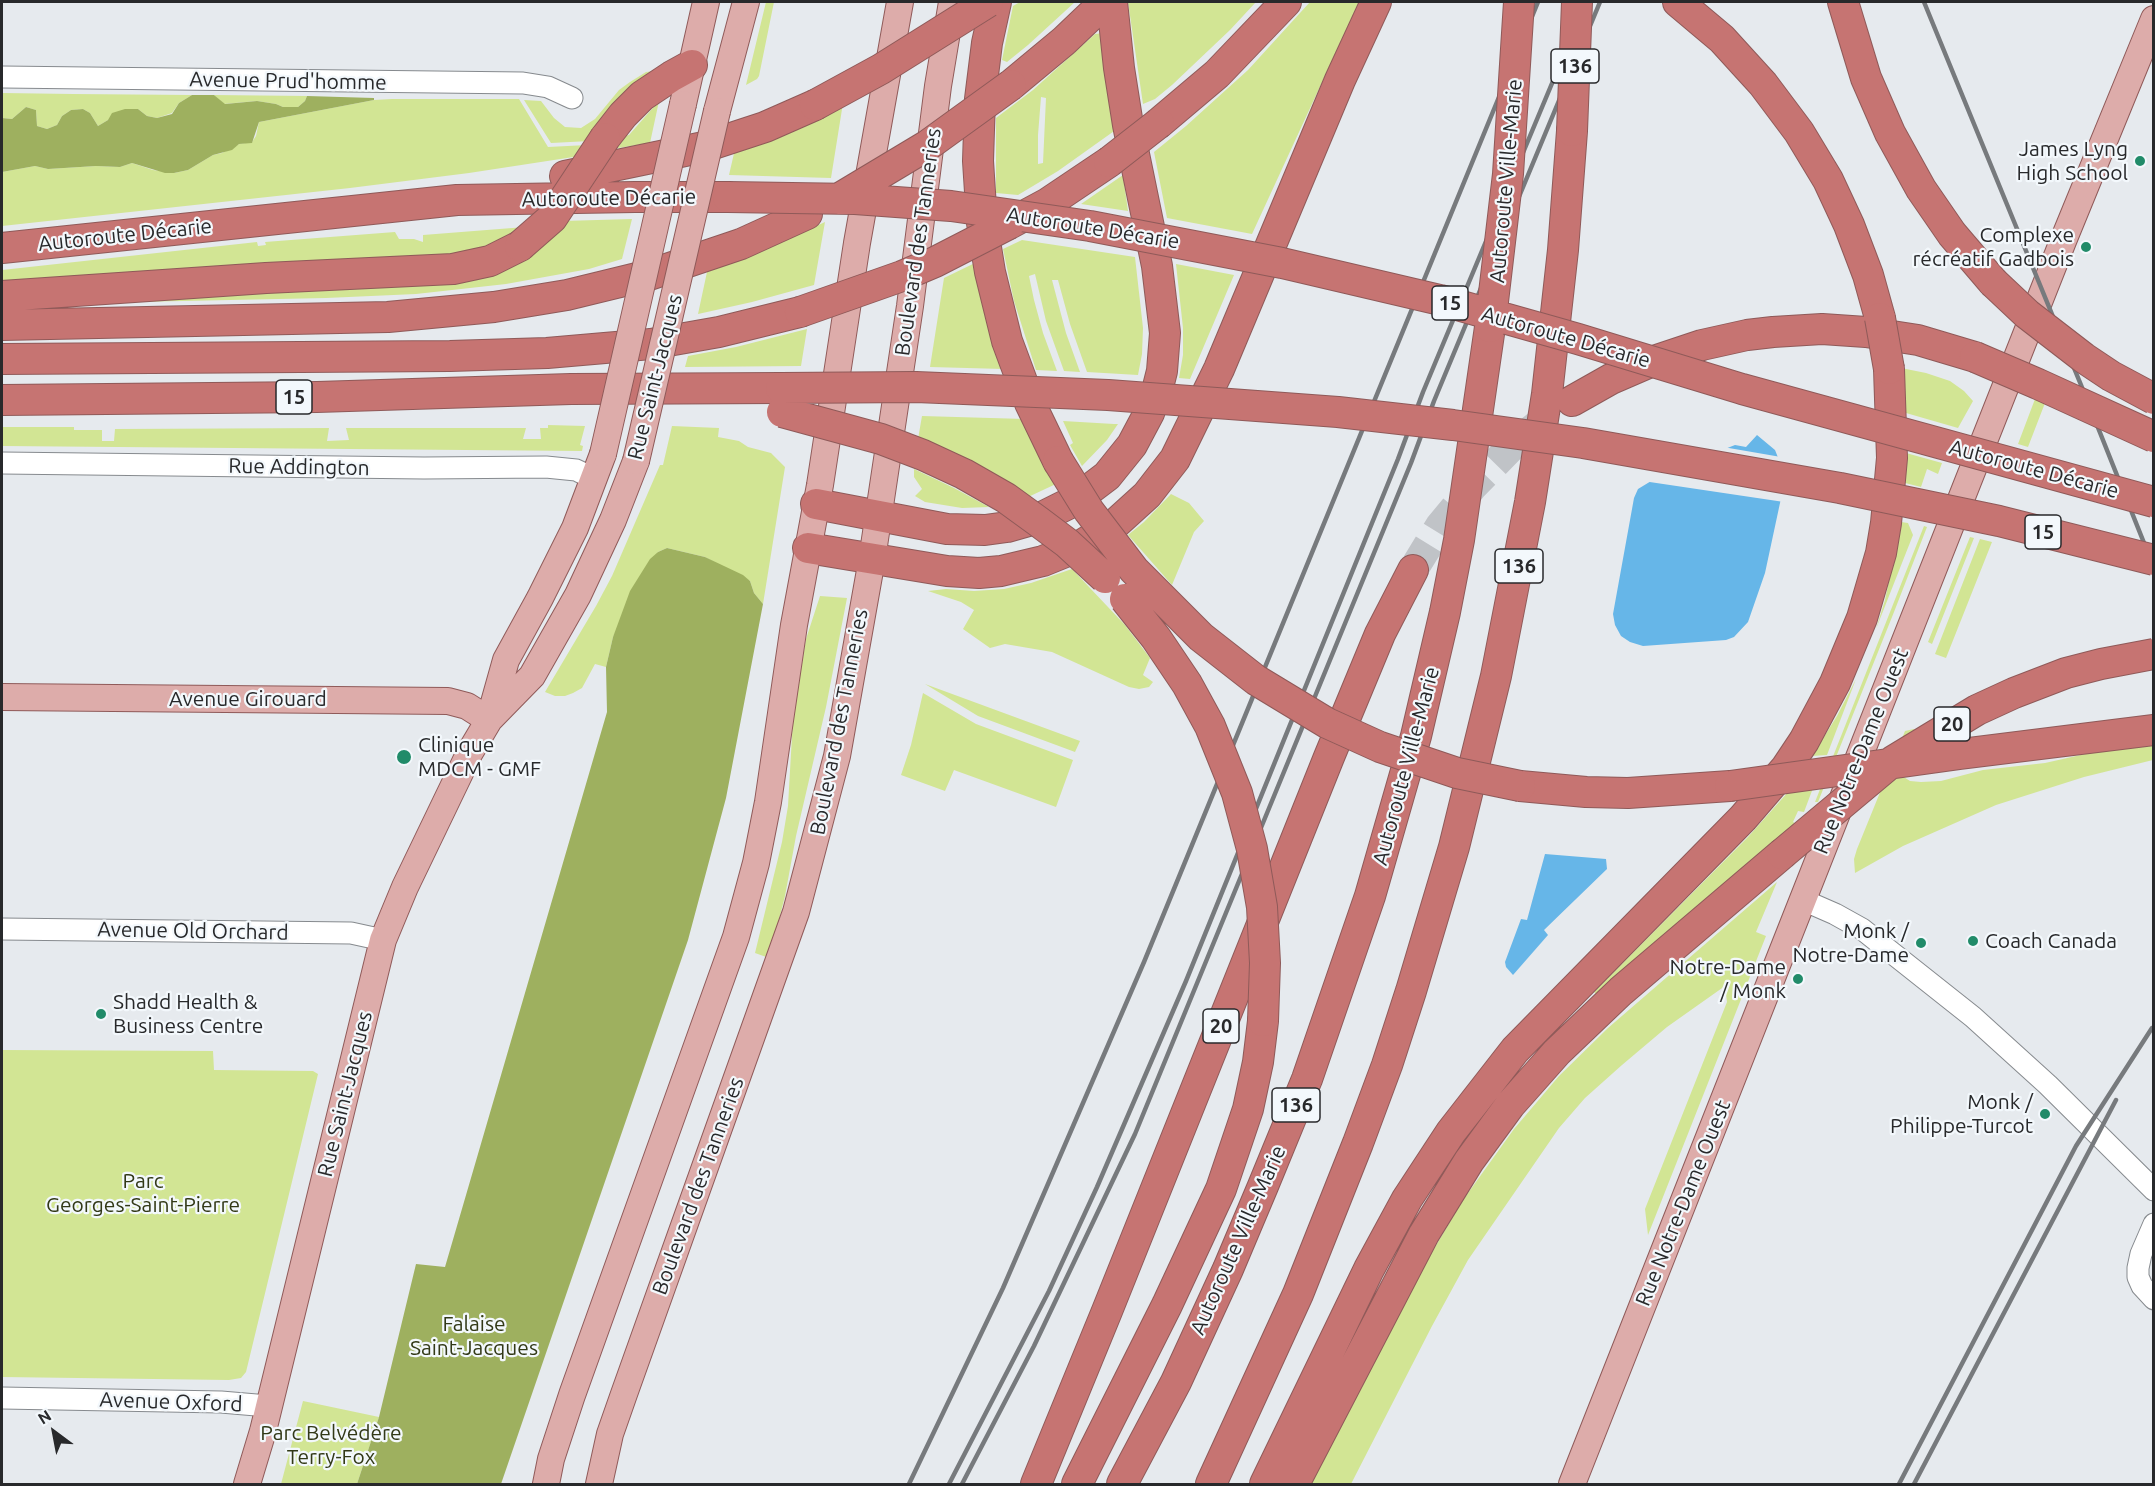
<!DOCTYPE html>
<html>
<head>
<meta charset="utf-8">
<style>
	body { margin:0 }
	#map { position:relative; width:2155px; height:1486px; overflow:hidden; background:#e6eaee; font-family:Ubuntu,sans-serif }
	canvas { display:block }
	.frame { position:absolute; inset:0; border:3px solid #28292b; pointer-events:none }
	.north { position:absolute; left:24px; top:1402px; width:60px; height:60px; -webkit-text-stroke:4px #f3f8fc; paint-order:stroke; rotate:328deg; font-size:16px; font-weight:700; line-height:24px; text-align:center; color:#28292b }
	.north::after { content:''; display:block; margin:auto; width:21px; height:27px; background:#28292b; clip-path:polygon(50% 0,100% 100%,50% 72%,0 100%) }
</style>
</head>
<body>
<div id="map">
<canvas width="2155" height="1486"></canvas>
<div class="frame"></div>
<div class="north">N</div>
</div>
<script>
const g = document.querySelector('canvas').getContext('2d');
g.lineJoin = 'round';
function fillPath(path, color) { g.fillStyle = color; g.fill(path, 'evenodd'); }
const shape = rows => new Path2D(rows.map(r => 'M' + r).join(''));
function stroke(path, color, width, dash) { g.strokeStyle = color; g.lineWidth = width; g.lineCap = dash ? 'butt' : 'round'; g.setLineDash(dash || []); g.stroke(path); }
function drawText(font, color, halo, rows, align = 'center') {
  g.font = font + ' Ubuntu,sans-serif'; g.lineWidth = 4.5; g.setLineDash([]); g.textBaseline = 'middle'; g.strokeStyle = halo; g.fillStyle = color; for (const [text, x, y, turn = 0] of rows) {
    g.save(); g.translate(x, y); g.rotate((+turn || 0) * Math.PI / 180); g.textAlign = isNaN(turn) ? turn : align; if (halo) g.strokeText(text, 0, 0); g.fillText(text, 0, 0); g.restore();
  }
}
const green = shape([
	[766,2,774,2,759,76,757,79,746,85],
	[1020,2,1075,2,1028,45,1007,62,1002,60,1013,6],
	[1128,2,1256,2,1230,30,1172,85,1155,99,1143,104],
	[1310,2,1359,2,1252,234,1167,218,1154,152,1186,126,1248,70],
	[1104,33,1117,129,1058,171,1018,195,996,193,996,118,1033,90,1095,34],
	[1041,97,1046,98,1043,163,1038,164,1038,135],
	[654,71,590,141,551,143,524,100,541,101,554,118,565,127,581,128,595,119,619,90,630,82,646,72],
	[2,93,73,94,192,95,179,103,172,113,157,118,147,116,138,109,108,120,98,126,90,113,83,109,71,110,62,116,57,125,47,129,37,126,36,110,26,107,12,119,2,118],
	[214,95,307,96,305,101,298,107,283,107,276,104,257,101,224,104],
	[392,99,519,99,548,147,587,145,580,156,469,173,350,188,2,226,2,172,35,166,48,169,96,166,120,167,132,163,153,170,174,173,188,170,213,155,222,153,239,144,252,142,256,136,259,122,374,100],
	[659,101,650,143,612,149,620,137,629,135],
	[843,103,831,178,729,175,735,149],
	[1123,175,1128,211,1081,204],
	[632,219,622,259,589,269,506,284,416,294,326,298,135,302,134,298,390,282,563,221],
	[825,222,814,285,752,302,698,314,707,272,766,249],
	[525,227,514,236,468,254,2,285,2,270,257,242,258,246,266,245,265,242,395,232,399,239,414,239,423,242,423,235],
	[1022,240,1135,257,1143,328,1142,354,1138,375,1087,372,1070,324,1058,280,1052,280,1066,333,1080,372,1064,371,1046,321,1035,274,1029,276,1034,300,1043,333,1057,371,1036,370,1014,301,1003,249],
	[977,262,1004,369,930,367,944,278],
	[1176,264,1234,275,1190,379,1179,378,1183,355,1183,328],
	[807,329,801,366,685,367,688,356,736,347],
	[1901,368,1926,373,1950,381,1964,391,1973,401,1958,428,1906,413],
	[2035,399,2045,403,2028,447,2018,444],
	[922,416,1025,419,1058,483,1026,498,918,439],
	[1063,421,1114,424,1118,424,1107,440,1082,466,1070,445,1073,443],
	[548,425,585,426,580,445,583,446,582,451,2,446,2,427,74,427,74,430,102,430,102,441,114,441,115,429,329,428,327,441,349,440,346,428,526,428,523,439,541,439,540,428,548,428],
	[672,426,719,428,718,437,739,441,748,447,771,453,785,467,763,604,754,593,750,581,705,557,667,548,658,552,613,637,606,667,595,664,582,688,573,693,565,696,555,696,545,692,596,606,612,576,660,465,663,465],
	[1906,453,1942,463,1938,474,1927,469,1921,487,1905,483],
	[914,469,954,488,989,507,962,508,925,502,915,496,922,489,914,477],
	[1171,494,1189,503,1204,521,1194,532,1172,585,1128,535,1144,522],
	[1901,522,1908,523,1913,535,1876,629,1885,600],
	[1924,526,1927,527,1894,612,1818,802,1815,802],
	[1970,537,1974,538,1932,644,1928,642],
	[1980,539,1992,542,1946,658,1935,654],
	[1072,569,1125,625,1150,658,1143,675,1153,682,1149,687,1139,689,1129,687,1052,652,1005,644,990,648,963,629,974,610,961,602,928,591,946,589,974,591,1004,589,1031,583],
	[820,596,847,598,826,707,796,836,785,896,769,958,755,953,782,842,788,806,793,718,806,639],
	[1856,679,1827,755,1812,756,1837,716],
	[925,684,1080,741,1075,752,978,716],
	[923,693,976,724,1073,760,1056,807,954,770,945,791,901,775,911,745],
	[1914,729,1916,731,1899,774,1910,781,1921,782,1941,781,1983,770,2045,763,2094,752,2153,744,2153,760,2084,777,1996,805,1903,846,1855,873,1854,859,1857,849,1905,731],
	[1813,788,1804,812,1798,811,1793,822,1800,826,1600,998,1594,992,1748,837,1789,791],
	[1777,882,1756,932,1766,936,1648,1235,1645,1209,1727,1002,1725,986,1667,1027,1622,1065,1585,1098,1559,1128,1468,1260,1432,1326,1351,1484,1309,1484,1416,1279,1463,1200,1514,1129,1559,1076,1608,1028],
	[2,1050,213,1051,214,1070,313,1071,318,1074,246,1372,241,1378,229,1380,2,1377],
	[303,1401,379,1417,357,1484,281,1484]
]);
const forest = shape([
	[192,95,214,95,225,104,257,101,276,104,283,107,298,107,305,101,307,96,374,98,374,100,259,122,252,143,239,144,232,150,213,155,188,170,174,173,165,173,132,163,120,167,96,166,48,169,35,166,2,172,2,118,12,119,26,107,36,110,37,126,47,129,57,125,62,116,71,110,83,109,90,113,98,126,108,120,112,113,125,109,138,109,147,116,157,118,172,114,179,103],
	[667,548,705,557,743,575,750,581,754,593,763,604,726,798,688,940,501,1484,357,1484,379,1417,416,1264,445,1267,607,712,606,667,613,637,630,591,650,559,658,552]
]);
const water = shape([
	[1757,435,1775,450,1783,470,1783,489,1765,573,1748,622,1734,637,1726,640,1643,646,1630,642,1621,636,1615,625,1613,614,1634,498,1638,489,1666,472,1735,445,1746,447],
	[1545,854,1606,859,1607,869,1544,930,1548,935,1513,975,1506,967,1505,962,1521,919,1527,920]
]);
const pier = shape([
	[1723,447,1781,457,1786,469,1786,490,1784,502,1643,481,1665,469]
]);
const highwayTunnel = shape([
	[1413,570,1440,526,1473,486,1512,446,1540,423]
]);
const minor = shape([
	[2,77,523,83,548,87,572,98],
	[2,463,424,468,546,467,576,470,595,479],
	[1803,900,1835,914,1862,929,1973,1017,2048,1085,2154,1190],
	[2,929,351,933,383,940],
	[2154,1224,2141,1254,2138,1268,2138,1277,2142,1286,2154,1299],
	[2,1398,221,1402,268,1406]
]);
const major = shape([
	[683,104,706,2],
	[717,111,746,2],
	[2,697,448,701,467,706,489,720],
	[490,717,506,660,540,598,575,528,603,454],
	[247,1484,263,1431,383,940,405,887,470,752,489,720,532,676,578,595,613,520,636,461],
	[546,1484,551,1459,572,1395,736,937,756,863,768,802,794,625,820,485,857,243,900,2],
	[599,1484,610,1434,624,1394,796,912,837,756,872,559,910,306,938,86,952,2],
	[1572,1484,2063,241,2154,19]
]);
const highway = shape([
	[996,2,987,43,980,99,978,161,982,223,990,272,1007,341,1030,403,1058,461],
	[1678,2,1722,39,1742,61,1763,84,1799,132,1828,180,1849,225,1868,275,1880,318],
	[1843,2,1866,78,1890,133,1921,189,1952,234,1993,282],
	[1011,85,1064,41,1105,2],
	[1159,123,1217,74,1286,2],
	[605,138,623,115,642,96,672,76,692,65],
	[565,176,704,147,765,127,815,105],
	[1009,224,1048,203,1109,162],
	[2,248,457,200,635,197,728,197],
	[2,296,266,278,453,269,490,261,520,246],
	[2,325,388,317,494,307,567,295,649,275,741,244,807,214],
	[2,359,450,356,547,353,651,344,719,332,800,312],
	[2,400,317,397,571,389,781,388],
	[1572,401,1611,379,1648,363,1702,345,1747,335,1773,332,1822,329,1866,332,1918,340,1975,357],
	[816,504,947,529,985,530,1007,527,1042,517,1074,501,1107,476,1132,445,1149,413,1157,391,1162,371,1165,333,1157,266,1128,125,1119,68,1112,2],
	[808,548,947,571,979,573,1001,571,1043,561,1080,546,1115,524,1147,495,1175,459,1219,369,1340,80,1376,2],
	[1520,786,1586,792,1628,793,1730,786],
	[1036,1484,1107,1311,1329,757,1380,634,1413,570],
	[1077,1484,1167,1305,1221,1189,1248,1109,1258,1062,1263,1021],
	[1122,1484,1176,1382,1228,1269,1263,1186,1307,1079,1370,896,1416,736,1445,612,1459,540,1490,327],
	[1211,1484,1298,1294,1358,1143,1387,1065,1411,991,1454,847,1496,676,1530,502,1547,394,1563,250,1572,131],
	[1265,1484,1369,1269,1407,1199,1451,1132,1515,1050,1743,818,1786,768,1804,741,1835,683,1862,618,1881,553,1886,523,1892,458,1889,369],
	[1294,1484,1424,1234,1469,1161,1510,1105,1557,1052,1621,991,1782,854]
]);
const rail = shape([
	[1924,2,2081,385,2154,568],
	[909,1484,1003,1288,1144,962,1538,2],
	[949,1484,1049,1291,1097,1187,1186,981,1398,459,1423,392,1586,2],
	[962,1484,1034,1346,1135,1134,1411,463,1434,401,1600,2],
	[1899,1484,2076,1146,2152,1028],
	[1914,1484,2116,1100]
]);
const majorBridge = shape([
	[603,454,683,104],
	[636,461,717,111]
]);
const highwayBridge = shape([
	[815,105,881,69,988,2],
	[1572,131,1577,2],
	[1109,162,1159,123],
	[728,197,855,199,951,206,1090,226,1282,263,1440,300,1578,339,1742,389,2154,502],
	[838,199,928,145,1011,85],
	[520,246,552,218,605,138],
	[1993,282,2027,314,2084,358,2111,376,2154,399],
	[800,312,902,276,935,262,1009,224],
	[1880,318,1889,369],
	[1490,327,1508,174,1519,2],
	[1975,357,2038,384,2154,437],
	[781,388,916,387,1108,395,1338,412,1453,425,1583,443,1840,488,1999,521,2154,560],
	[782,412,881,439,923,455,964,474,1006,498,1039,522,1067,543,1105,578],
	[1058,461,1089,511,1134,570,1201,637,1256,680,1327,723,1380,747,1457,773,1520,786],
	[1125,599,1156,638,1187,684,1210,726,1237,793,1252,849,1262,907,1265,963,1263,1021],
	[1730,786,1960,754,2154,730],
	[1782,854,1893,761,1977,710,2014,693,2066,673,2101,664,2154,654]
]);
const markers = [
	[2140,161,6,"#218b69"],
	[2086,247,6,"#218b69"],
	[404,757,8,"#218b69"],
	[1973,941,6,"#218b69"],
	[1921,943,6,"#218b69"],
	[1798,979,6,"#218b69"],
	[101,1014,6,"#218b69"],
	[2045,1114,6,"#218b69"]
];
const shields = [
	[1575,66,48],
	[1450,303,36],
	[294,397,36],
	[2043,532,36],
	[1519,566,48],
	[1952,724,36],
	[1221,1026,36],
	[1296,1105,48]
];
const shieldNames = [
	["136",1575,66],
	["15",1450,303],
	["15",294,397],
	["15",2043,532],
	["136",1519,566],
	["20",1952,724],
	["20",1221,1026],
	["136",1296,1105]
];
const streetNames = [
	["Avenue Prud'homme",288,81,1],
	["Autoroute Ville-Marie",1506,181,-85],
	["Autoroute Décarie",609,198,-1],
	["Autoroute Décarie",1093,228,9],
	["Autoroute Décarie",125,235,-6],
	["Boulevard des Tanneries",918,242,-82],
	["Autoroute Décarie",1566,337,16],
	["Rue Saint-Jacques",655,377,-76],
	["Rue Addington",299,467,1],
	["Autoroute Décarie",2034,469,15],
	["Avenue Girouard",248,699],
	["Boulevard des Tanneries",839,722,-79],
	["Rue Notre-Dame Ouest",1861,751,-68],
	["Autoroute Ville-Marie",1406,766,-75],
	["Avenue Old Orchard",193,931,1],
	["Rue Saint-Jacques",345,1094,-76],
	["Boulevard des Tanneries",698,1186,-70],
	["Rue Notre-Dame Ouest",1683,1203,-68],
	["Autoroute Ville-Marie",1238,1240,-66],
	["Avenue Oxford",171,1402,2]
];
const poiNames = [
	["James Lyng",2128,149],
	["High School",2128,173],
	["Complexe",2074,235],
	["récréatif Gadbois",2074,259],
	["Clinique",418,745,"left"],
	["MDCM - GMF",418,769,"left"],
	["Monk /",1909,931],
	["Notre-Dame",1909,955],
	["Coach Canada",1985,941,"left"],
	["Notre-Dame",1786,967],
	["/ Monk",1786,991],
	["Shadd Health &",113,1002,"left"],
	["Business Centre",113,1026,"left"],
	["Monk /",2033,1102],
	["Philippe-Turcot",2033,1126]
];
const parkNames = [
	["Parc",143,1181],
	["Georges-Saint-Pierre",143,1205],
	["Falaise",474,1324],
	["Saint-Jacques",474,1348],
	["Parc Belvédère",331,1433],
	["Terry-Fox",331,1457]
];
fillPath(green, '#d2e594');
fillPath(forest, '#9eb05f');
fillPath(water, '#66b6e8');
fillPath(pier, '#e6eaee');
stroke(highwayTunnel, '#c0c3c7', 30, [30, 15]);
stroke(minor, '#868a8e', 23);
stroke(major, '#8f5a59', 28);
stroke(highway, '#8f5a59', 32);
stroke(minor, '#fff', 21);
stroke(major, '#ddacaa', 26);
stroke(highway, '#c67472', 30);
stroke(rail, '#777a7d', 4.5);
stroke(majorBridge, '#8f5a59', 28, []);
stroke(highwayBridge, '#8f5a59', 32, []);
stroke(majorBridge, '#ddacaa', 26);
stroke(highwayBridge, '#c67472', 30);
for (const [x, y, r, color] of markers) { const dot = new Path2D(); dot.arc(x, y, r, 0, 2 * Math.PI); g.fillStyle = color; g.fill(dot); stroke(dot, '#f3f8fc', 2); }
for (const [x, y, w] of shields) { const box = new Path2D(); box.roundRect(x - w / 2, y - 17, w, 34, 4.5); g.fillStyle = '#f3f8fc'; g.fill(box); stroke(box, '#28292b', 1.5); }
drawText('bold 20px', '#28292b', null, shieldNames);
drawText('21px', '#28292b', '#f3f8fc', streetNames);
drawText('21px', '#28292b', '#f3f8fc', poiNames, 'right');
drawText('21px', '#323917', '#f3f8fc', parkNames);
</script>
</body>
</html>
